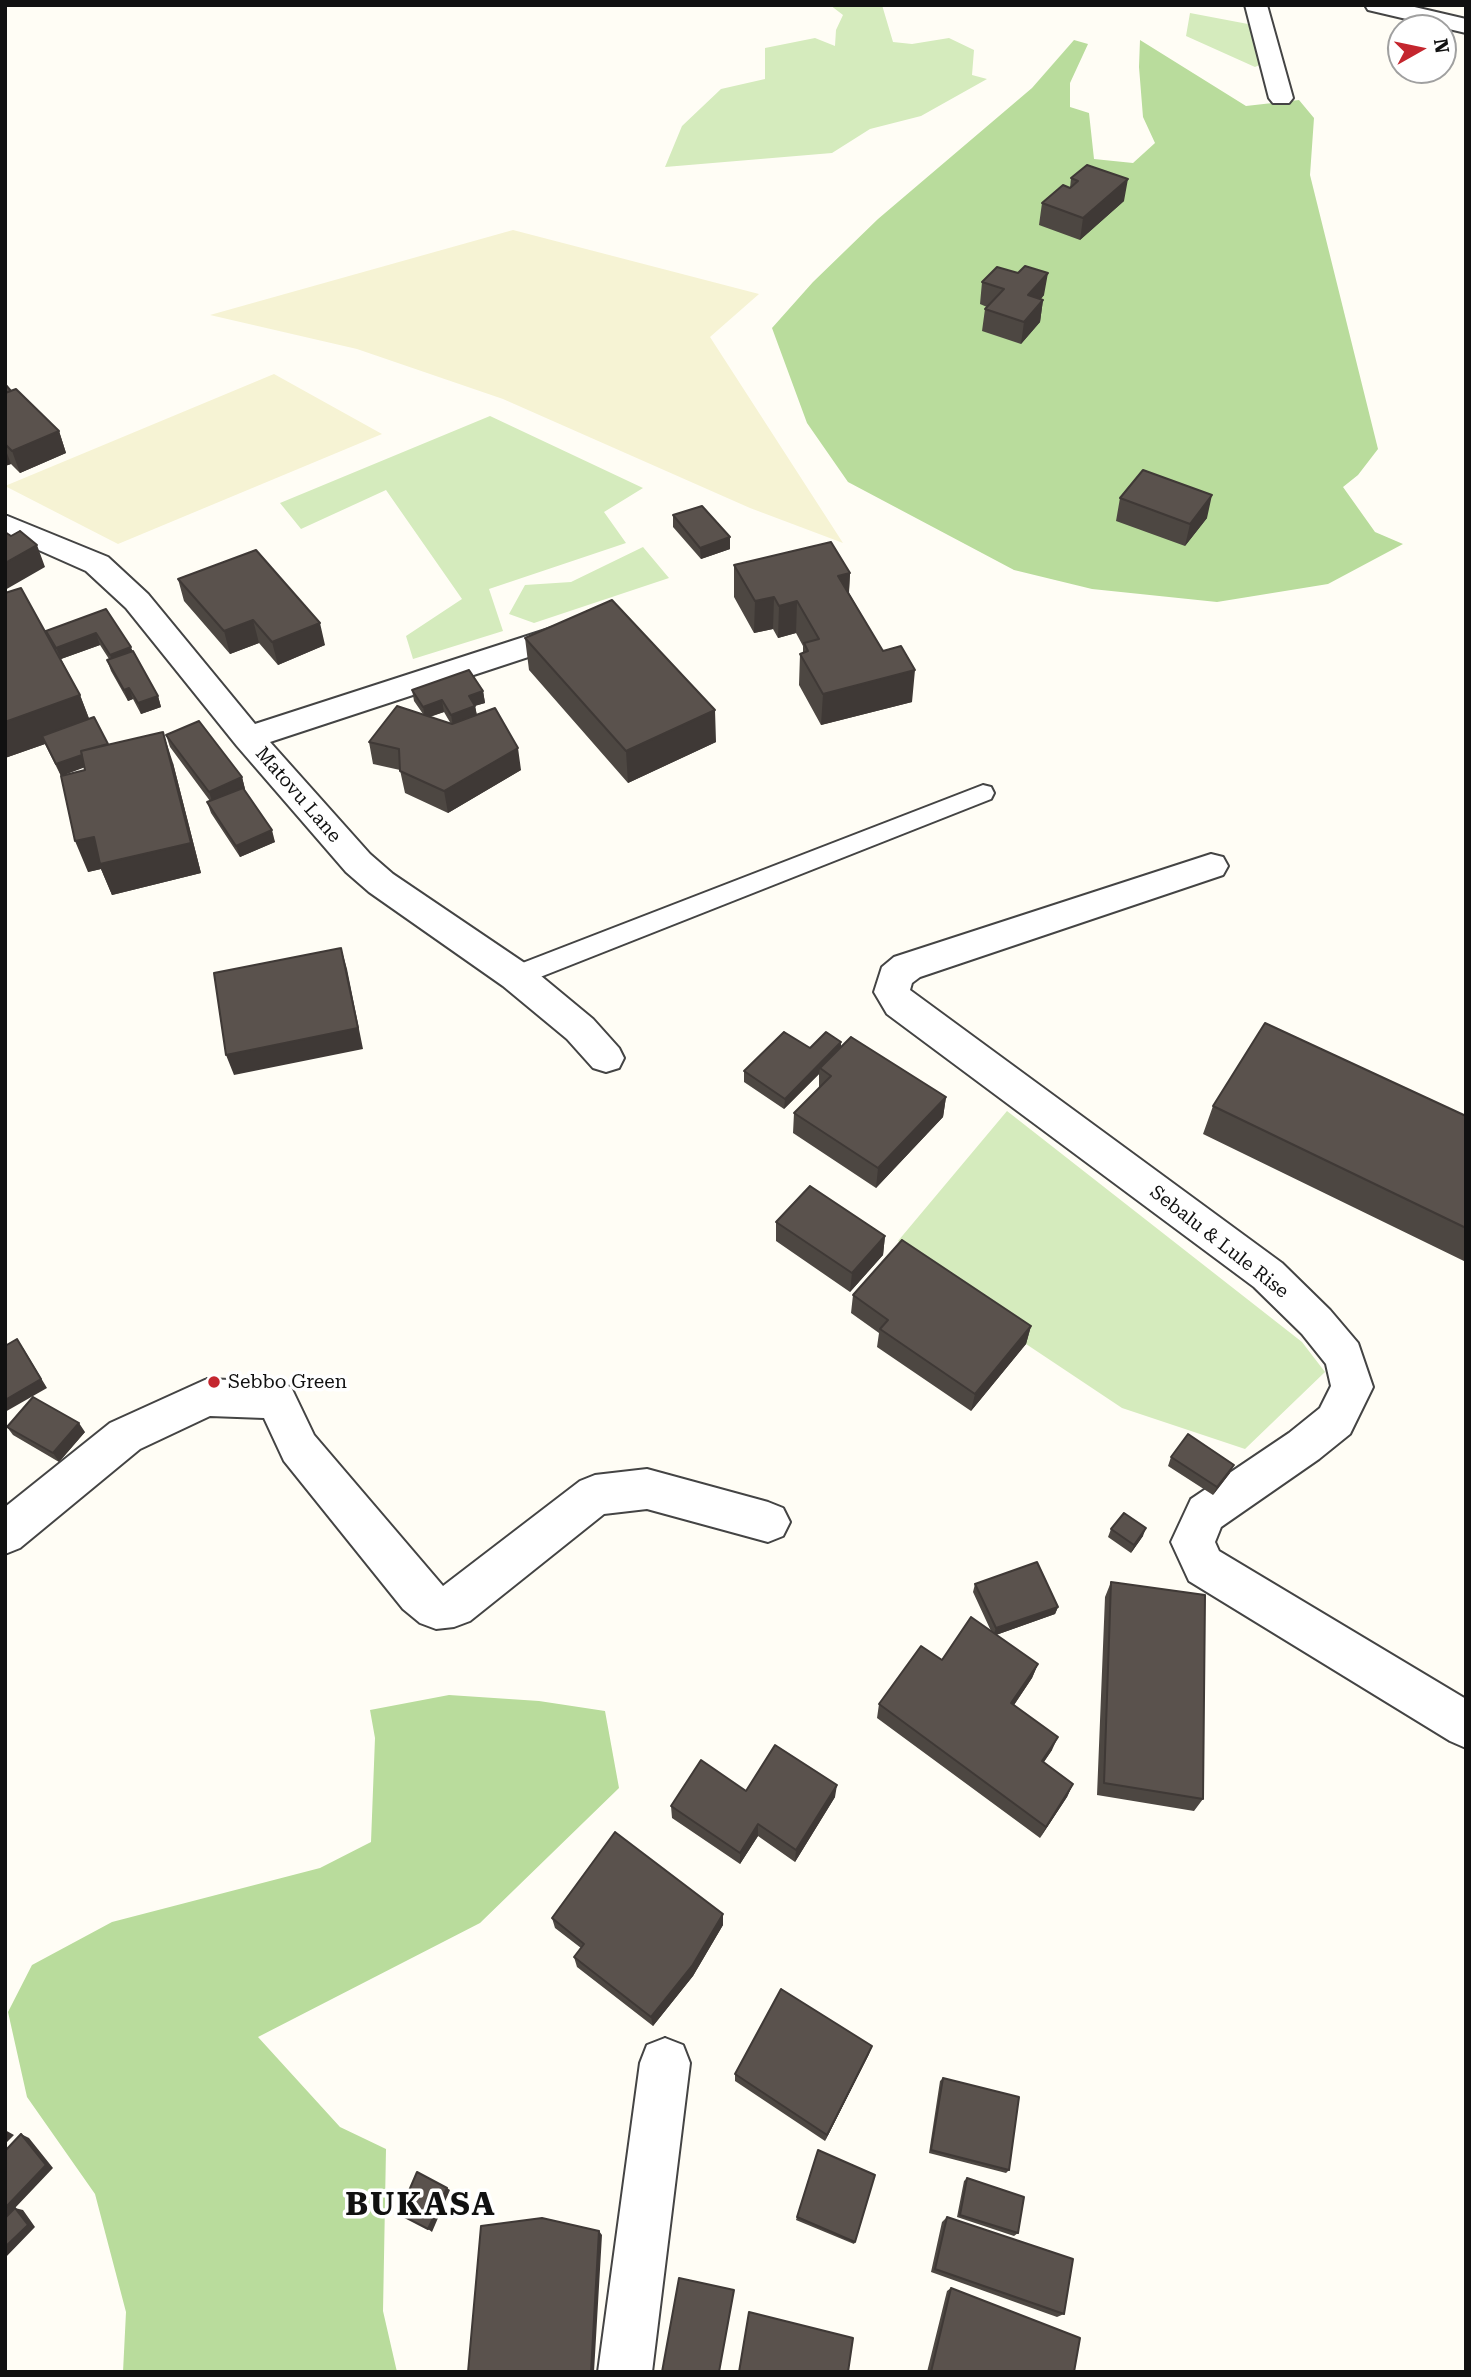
<!DOCTYPE html>
<html>
<head>
<meta charset="utf-8">
<style>
	body { margin:0 }
	#map { position:relative; width:1471px; height:2377px; overflow:hidden; background:#fffdf5; font-family:"Roboto Serif",serif }
	canvas { display:block }
	.frame { position:absolute; inset:0; border:7px solid #111; pointer-events:none }
	.north { position:absolute; left:1387px; top:14px; width:70px; height:70px; box-sizing:border-box; background:#fff; border:2px solid #a0a0a0; border-radius:50%; rotate:81deg; font-size:19px; font-weight:700; line-height:28px; text-align:center; color:#111 }
	.north::after { content:''; display:block; margin:auto; width:24px; height:32px; background:#c4262e; clip-path:polygon(50% 0,100% 100%,50% 72%,0 100%) }
</style>
</head>
<body>
<div id="map">
<canvas width="1471" height="2377"></canvas>
<div class="frame"></div>
<div class="north">N</div>
</div>
<script>
const g = document.querySelector('canvas').getContext('2d');
g.lineJoin = 'round';
function fillPath(path, color) { g.fillStyle = color; g.fill(path, 'evenodd'); }
const shape = rows => new Path2D(rows.map(r => 'M' + r).join(''));
function stroke(path, color, width, dash) { g.strokeStyle = color; g.lineWidth = width; g.lineCap = dash ? 'butt' : 'round'; g.setLineDash(dash || []); g.stroke(path); }
function drawText(font, color, halo, rows, align = 'center') {
  g.font = font + ' "Roboto Serif",serif'; g.lineWidth = 7; g.setLineDash([]); g.textBaseline = 'middle'; g.strokeStyle = halo; g.fillStyle = color; for (const [text, x, y, turn = 0] of rows) {
    g.save(); g.translate(x, y); g.rotate((+turn || 0) * Math.PI / 180); g.textAlign = isNaN(turn) ? turn : align; if (halo) g.strokeText(text, 0, 0); g.fillText(text, 0, 0); g.restore();
  }
}
const farmland = shape([
	[513,230,759,294,710,337,843,543,750,508,503,399,357,349,210,315],
	[274,374,382,434,118,544,5,486]
]);
const green = shape([
	[830,5,882,5,893,42,912,44,949,38,974,50,972,75,987,79,921,116,870,129,832,153,665,167,682,126,721,89,765,79,765,48,815,38,835,46,836,30,843,15],
	[1190,13,1248,24,1264,63,1255,67,1186,36],
	[490,416,643,488,604,512,626,543,489,589,503,631,413,659,406,636,462,599,386,490,301,529,280,503],
	[643,547,669,578,534,623,509,614,525,585,571,582],
	[1007,1111,1302,1342,1325,1372,1245,1449,1122,1408,1026,1344,898,1241]
]);
const forest = shape([
	[1074,40,1088,44,1070,83,1070,107,1089,113,1094,159,1133,163,1155,143,1143,117,1139,67,1140,40,1246,106,1299,100,1314,118,1310,175,1378,449,1358,475,1343,487,1375,532,1403,544,1328,584,1217,602,1092,589,1014,570,848,482,807,423,772,328,813,282,878,219,1032,88],
	[449,1695,539,1701,605,1711,619,1788,480,1923,258,2037,340,2127,386,2149,383,2311,397,2372,123,2372,126,2312,95,2194,27,2097,8,2012,32,1965,112,1922,320,1868,371,1842,375,1738,370,1710]
]);
const service = shape([
	[983,785,991,787,994,793,991,799,525,983,516,985,507,983,504,976,507,969,983,785]
]);
const minor = shape([
	[1245,5,1267,5,1293,98,1289,103,1273,103,1269,98,1245,5],
	[1365,5,1406,5,1466,19,1466,33,1368,10,1365,5],
	[5,515,108,557,148,594,255,724,564,624,575,621,586,624,590,631,586,638,270,742,370,854,393,874,529,966,593,1019,619,1048,624,1058,619,1068,606,1072,593,1068,567,1039,503,986,369,892,346,872,237,746,126,608,86,571,5,535,5,515],
	[1211,854,1223,857,1228,866,1223,875,920,977,912,983,910,990,1282,1263,1330,1310,1358,1343,1373,1387,1350,1434,1319,1459,1221,1527,1215,1542,1219,1551,1466,1699,1466,1748,1450,1741,1189,1581,1171,1542,1191,1499,1289,1433,1320,1408,1331,1386,1326,1364,1302,1334,1254,1287,887,1014,874,992,882,967,894,957,1211,854],
	[207,1379,276,1382,291,1387,314,1435,443,1586,580,1481,595,1475,647,1469,768,1502,783,1508,790,1522,783,1536,768,1542,647,1509,604,1514,470,1621,454,1627,436,1629,420,1623,403,1609,284,1461,264,1418,210,1416,140,1449,20,1548,5,1554,5,1507,110,1423,207,1379],
	[665,2038,683,2045,690,2063,652,2372,598,2372,640,2063,647,2045,665,2038]
]);
const wall = shape([
	[1071,178,1124,201,1080,240,1039,225,1042,203,1070,188],
	[982,282,1044,295,1041,299,1043,300,1040,322,1021,344,982,331,985,309,987,307,980,304],
	[5,384,11,391,59,431,66,453,20,473,11,464,5,466],
	[1120,498,1207,518,1185,546,1116,521],
	[673,515,730,549,701,559,673,527],
	[734,565,850,573,849,593,912,702,821,725,799,685,800,654,803,653,803,646,796,633,778,638,773,629,754,633,734,597],
	[178,579,325,645,278,665,259,643,230,654,184,601],
	[106,609,133,652,158,696,161,707,141,714,133,699,128,701,111,671,107,660,109,659,100,645,61,659,80,695,89,719,108,744,173,763,201,873,112,895,101,869,88,872,84,767,61,776,45,744,5,758,49,638,46,631],
	[525,638,716,742,628,783,529,670],
	[412,690,483,691,485,703,475,706,477,715,521,770,448,813,405,793,400,770,373,764,369,742,423,714,414,701],
	[444,712,451,724,430,717],
	[166,735,242,777,245,789,244,789,275,842,240,857,211,813,207,802,210,801,170,747],
	[841,1047,946,1097,943,1117,876,1188,793,1133,794,1113,819,1089,819,1074,784,1109,744,1082,744,1071,810,1048],
	[1213,1106,1466,1116,1466,1262,1203,1134],
	[776,1222,885,1236,883,1255,850,1292,776,1241],
	[853,1295,1031,1326,1026,1344,971,1411,877,1347,879,1333,851,1313],
	[7,1427,85,1432,59,1462,13,1435],
	[1171,1457,1230,1473,1213,1495,1168,1466],
	[1111,1529,1143,1536,1131,1553,1108,1537],
	[1111,1582,1203,1799,1194,1811,1097,1795,1105,1597],
	[975,1584,1058,1607,1055,1614,996,1635,1038,1664,1032,1678,1014,1705,1052,1750,1044,1762,1073,1784,1067,1797,1040,1838,877,1718,879,1704,942,1660,991,1631,973,1592],
	[746,1791,835,1797,795,1862,758,1836,740,1864,672,1818,671,1806],
	[723,1914,723,1925,693,1976,653,2026,577,1967,574,1957,581,1948,555,1928,552,1918],
	[869,2054,825,2141,735,2081,735,2074],
	[943,2078,1009,2170,1006,2173,929,2153,940,2081],
	[818,2150,855,2242,854,2244,796,2220],
	[967,2178,1018,2233,1014,2236,957,2217,964,2181],
	[947,2217,1064,2314,1057,2317,931,2272,942,2222],
	[951,2288,1074,2372,927,2372,947,2291]
]);
const shadedWall = shape([
	[1128,179,1124,201,1080,240,1083,218],
	[1048,273,1044,295,1025,317,1028,295],
	[1043,300,1040,322,1021,344,1024,322],
	[59,431,66,453,20,473,12,451],
	[5,448,11,464,5,466],
	[1212,495,1207,518,1185,546,1190,524],
	[730,537,730,549,701,559,700,548],
	[37,545,45,567,5,590,5,563],
	[850,573,848,606,838,576],
	[774,597,773,629,754,633,755,601],
	[797,601,796,633,778,638,779,606],
	[253,620,259,643,230,654,224,631],
	[320,623,325,645,278,665,272,642],
	[96,633,100,645,61,659,56,648],
	[131,647,135,658,114,667,110,655],
	[915,670,912,702,821,725,823,694],
	[129,688,133,699,128,701,124,690],
	[483,691,485,703,470,707,469,696],
	[80,695,92,726,42,736,45,744,5,758,5,722],
	[158,696,161,707,141,714,138,703],
	[442,700,444,712,425,718,423,707],
	[475,706,477,717,453,726,451,715],
	[715,710,716,742,628,783,626,751],
	[163,732,173,763,201,873,112,895,101,869,88,872,75,841],
	[109,746,113,757,61,776,56,764],
	[518,748,521,770,448,813,444,791],
	[242,777,245,789,213,804,209,792],
	[272,830,275,842,240,857,236,846],
	[341,948,347,969,363,1049,234,1075,226,1055],
	[841,1042,841,1052,820,1068,819,1074,784,1109,785,1099],
	[946,1097,943,1117,876,1188,878,1168],
	[885,1236,883,1255,850,1292,852,1273],
	[1031,1326,1026,1344,971,1411,975,1394],
	[23,1348,47,1388,5,1412,5,1400],
	[79,1423,85,1432,59,1462,53,1453],
	[1234,1465,1230,1473,1213,1495,1217,1487],
	[1146,1528,1143,1536,1131,1553,1134,1545],
	[1058,1607,1055,1614,993,1636,996,1628],
	[1038,1664,1032,1678,1006,1717,1011,1703],
	[1058,1737,1052,1750,1036,1773,1042,1761],
	[1073,1784,1067,1797,1040,1838,1046,1827],
	[837,1785,835,1797,795,1862,796,1850],
	[758,1824,758,1836,740,1864,740,1853],
	[723,1914,723,1925,693,1976,653,2026,651,2017],
	[872,2046,869,2054,825,2141,827,2135],
	[5,2130,14,2135,5,2144],
	[21,2134,29,2138,53,2168,15,2208,23,2210,35,2227,5,2258,5,2208],
	[447,2188,450,2190,432,2232,428,2229],
	[599,2231,602,2235,594,2372,591,2372]
]);
const building = shape([
	[1087,165,1128,179,1083,218,1042,203,1063,185,1070,188,1078,181,1071,178,1087,165],
	[1025,266,1048,273,1028,295,1043,300,1024,322,985,309,1004,289,982,282,997,267,1018,273,1025,266],
	[5,384,11,391,5,393,5,384],
	[16,389,59,431,12,451,5,444,5,393,16,389],
	[1143,470,1212,495,1190,524,1120,498,1143,470],
	[702,506,730,537,700,548,673,515,702,506],
	[20,531,37,545,5,563,5,532,11,536,20,531],
	[831,542,850,573,838,576,883,651,901,646,915,670,823,694,800,654,808,651,804,643,819,639,797,601,779,606,774,597,755,601,734,565,831,542],
	[256,550,320,623,272,642,253,620,224,631,178,579,256,550],
	[21,588,80,695,5,722,5,593,21,588],
	[612,600,715,710,626,751,525,638,612,600],
	[106,609,131,647,110,655,96,633,56,648,46,631,106,609],
	[133,651,158,696,138,703,129,688,124,690,107,660,133,651],
	[469,670,483,691,469,696,475,706,451,715,442,700,423,707,412,690,469,670],
	[397,706,452,724,495,708,518,748,444,791,400,771,399,749,369,742,397,706],
	[94,717,108,744,81,751,82,755,56,764,42,736,94,717],
	[199,721,242,777,209,792,166,735,199,721],
	[163,732,191,843,100,864,94,837,75,841,61,776,85,770,81,751,163,732],
	[243,788,272,830,236,846,207,802,243,788],
	[341,948,358,1028,226,1055,214,973,341,948],
	[1265,1023,1466,1116,1466,1228,1213,1106,1265,1023],
	[784,1032,810,1048,826,1032,841,1042,785,1099,744,1071,784,1032],
	[851,1037,946,1097,878,1168,794,1113,831,1076,820,1068,851,1037],
	[810,1186,885,1236,852,1273,776,1222,810,1186],
	[902,1240,1031,1326,975,1394,880,1329,888,1320,853,1295,902,1240],
	[17,1339,41,1379,5,1400,5,1346,17,1339],
	[33,1397,79,1423,53,1453,7,1427,33,1397],
	[1188,1434,1234,1465,1217,1487,1171,1457,1188,1434],
	[1124,1513,1146,1528,1134,1545,1111,1529,1124,1513],
	[1037,1562,1058,1607,996,1628,975,1584,1037,1562],
	[1111,1582,1205,1595,1203,1799,1104,1783,1111,1582],
	[971,1617,1038,1664,1011,1703,1058,1737,1042,1761,1073,1784,1046,1827,879,1704,921,1646,942,1660,971,1617],
	[775,1745,837,1785,796,1850,758,1824,740,1853,671,1806,701,1760,746,1791,775,1745],
	[615,1832,723,1914,692,1966,651,2017,574,1957,584,1944,552,1918,615,1832],
	[781,1989,872,2046,827,2135,735,2074,781,1989],
	[943,2078,1019,2097,1009,2170,931,2150,943,2078],
	[21,2134,46,2165,5,2208,5,2151,21,2134],
	[818,2150,875,2175,855,2242,797,2217,818,2150],
	[417,2172,447,2188,428,2229,399,2214,417,2172],
	[967,2178,1024,2197,1018,2233,960,2215,967,2178],
	[15,2208,28,2225,5,2247,5,2218,15,2208],
	[947,2217,1073,2259,1064,2314,935,2269,947,2217],
	[542,2218,599,2231,591,2372,468,2372,481,2226,542,2218],
	[679,2278,734,2290,719,2372,662,2372,679,2278],
	[951,2288,1080,2338,1074,2372,931,2372,951,2288],
	[749,2312,853,2338,848,2372,739,2372,749,2312]
]);
const markers = [
	[214,1382,7,"#c4262e"]
];
const streetNames = [
	["Matovu Lane",298,795,49],
	["Sebalu & Lule Rise",1219,1242,38]
];
const poiNames = [
	["Sebbo Green",228,1382]
];
const nearDistrictnames = [
	["BUKASA",421,2206]
];
fillPath(farmland, '#f6f3d4');
fillPath(green, '#d5ebbd');
fillPath(forest, '#b9dc9c');
stroke(service, '#444', 4);
stroke(minor, '#444', 4);
fillPath(service, '#fff');
fillPath(minor, '#fff');
fillPath(wall, '#4d4742');
fillPath(shadedWall, '#3f3936');
fillPath(building, '#5a524d');
stroke(building, '#3f3936', 2);
for (const [x, y, r, color] of markers) { const dot = new Path2D(); dot.arc(x, y, r, 0, 2 * Math.PI); g.fillStyle = color; g.fill(dot); stroke(dot, '#fff', 2.5); }
drawText('19px', '#111', '#fff', streetNames);
drawText('19px', '#111', '#fff', poiNames, 'left');
g.letterSpacing = '2px';
drawText('bold 32px', '#111', '#fff', nearDistrictnames);
g.letterSpacing = '0px';
</script>
</body>
</html>
